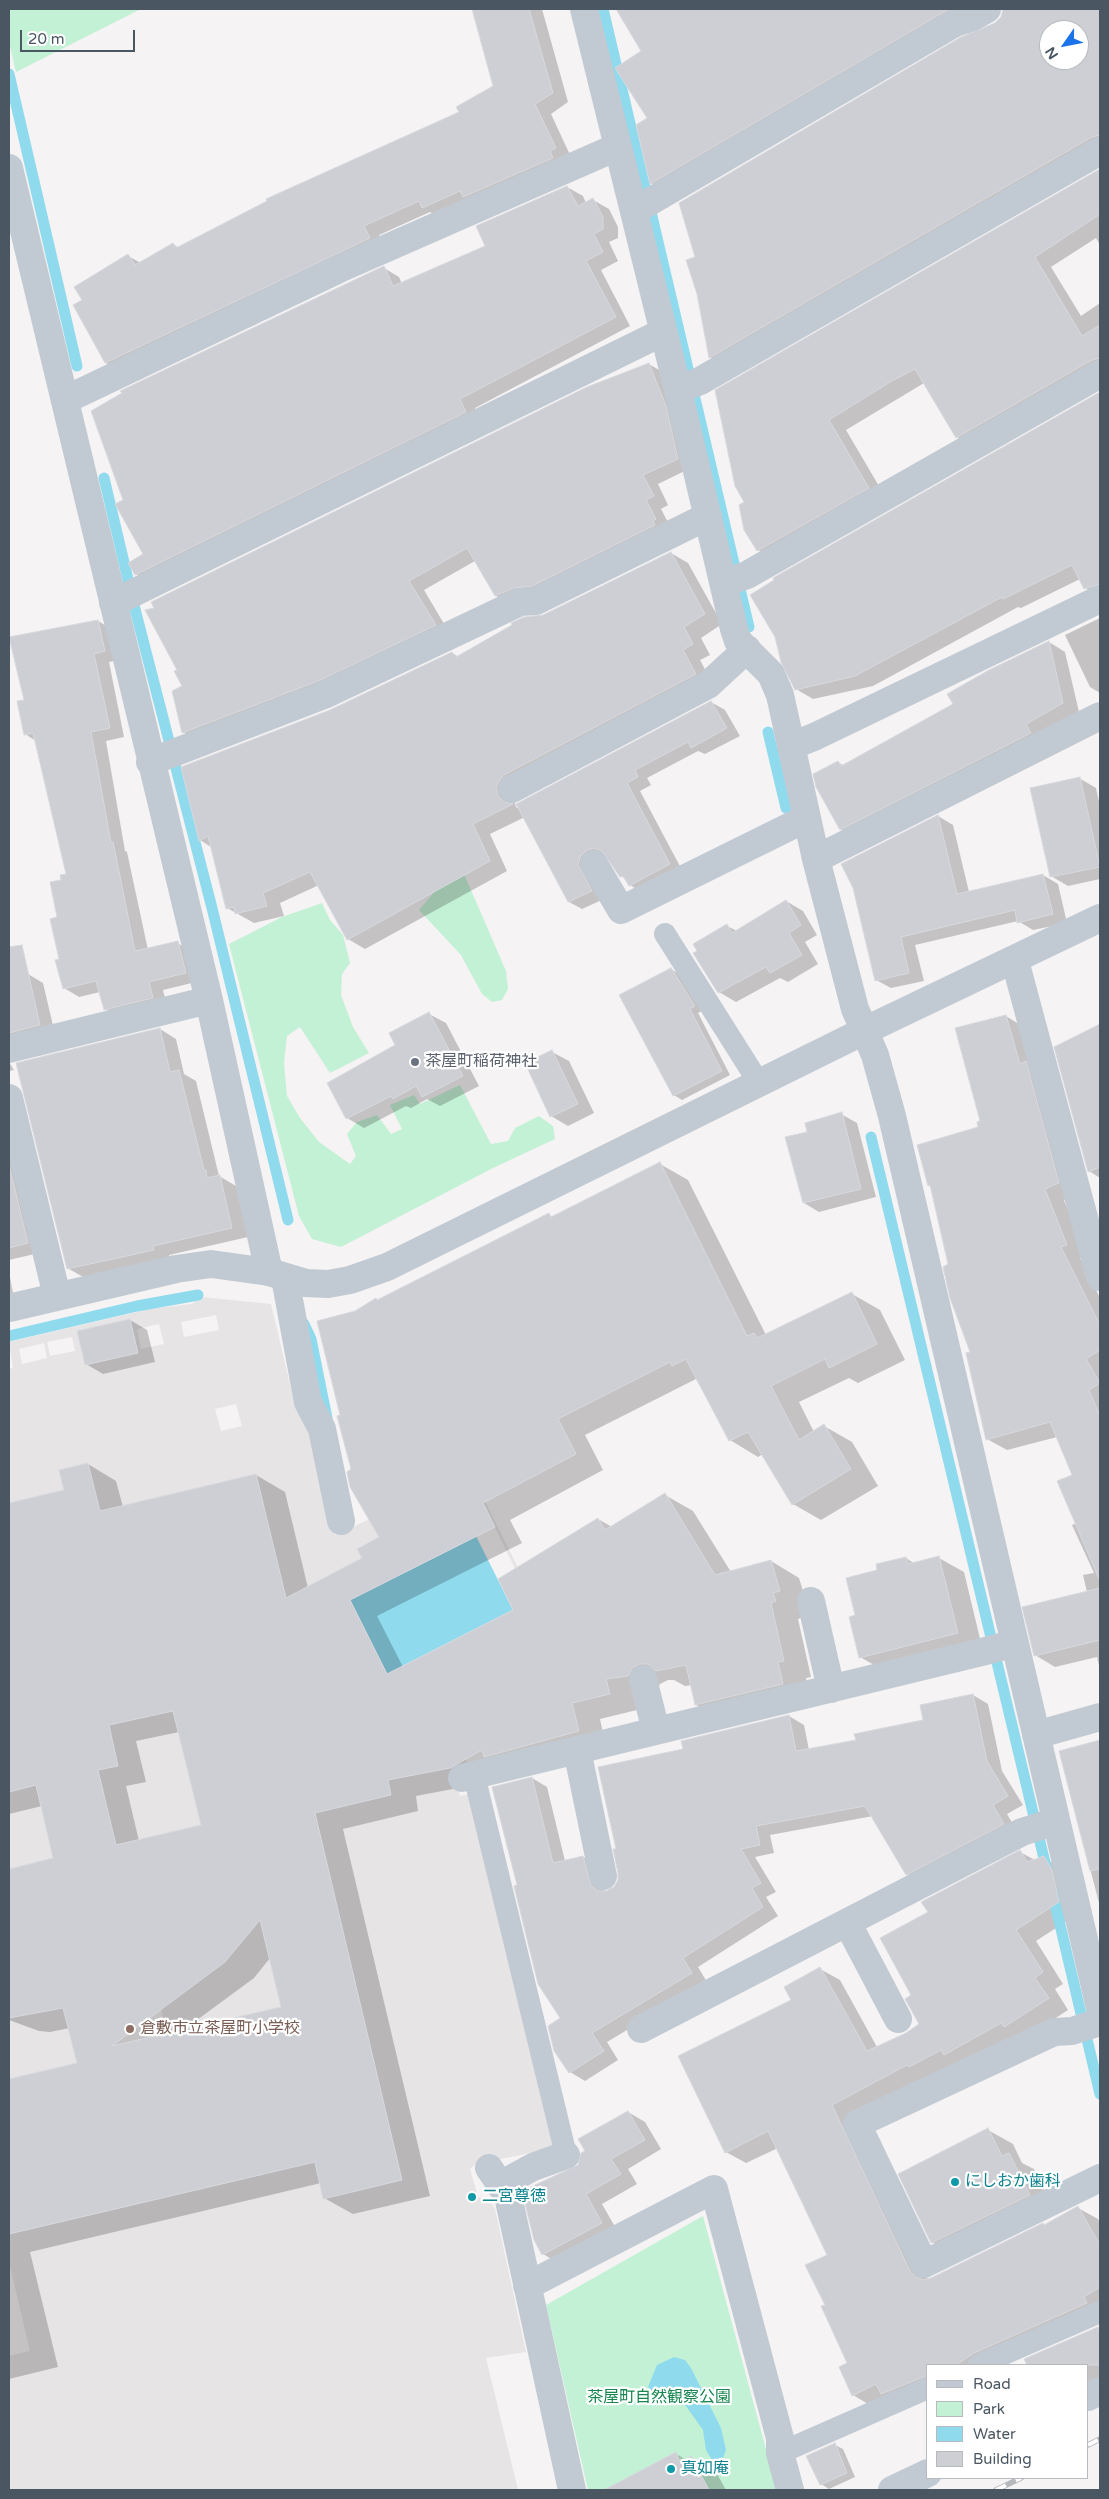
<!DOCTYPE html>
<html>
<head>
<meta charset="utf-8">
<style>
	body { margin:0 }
	#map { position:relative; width:1109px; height:2499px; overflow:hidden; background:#f5f3f3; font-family:"Varela Round",sans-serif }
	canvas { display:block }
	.frame { position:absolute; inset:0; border:10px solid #4a5661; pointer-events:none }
	.legend { position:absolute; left:926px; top:2364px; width:162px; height:115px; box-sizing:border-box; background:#fff; border:1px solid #b7bbc0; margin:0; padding:6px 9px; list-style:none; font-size:15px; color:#4a5661 }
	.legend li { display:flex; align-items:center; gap:10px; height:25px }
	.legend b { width:25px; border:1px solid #b7bbc0 }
	.north { position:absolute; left:1039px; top:20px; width:50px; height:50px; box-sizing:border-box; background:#fff; border:1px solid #b7bbc0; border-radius:50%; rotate:237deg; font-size:14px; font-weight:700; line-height:20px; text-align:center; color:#4a5661 }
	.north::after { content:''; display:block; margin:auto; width:18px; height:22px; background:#1a73e8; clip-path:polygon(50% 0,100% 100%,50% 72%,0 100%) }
	.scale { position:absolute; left:20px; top:30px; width:115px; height:22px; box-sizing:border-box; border:2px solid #4a5661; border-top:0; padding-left:6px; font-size:15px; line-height:18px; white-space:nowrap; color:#4a5661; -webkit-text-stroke:4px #fff; paint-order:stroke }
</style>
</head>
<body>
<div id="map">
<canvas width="1109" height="2499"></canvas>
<div class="frame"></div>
<ul class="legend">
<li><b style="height:6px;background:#c1cad2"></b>Road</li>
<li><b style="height:14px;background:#c3f1d5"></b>Park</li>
<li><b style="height:14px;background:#90daee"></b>Water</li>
<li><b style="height:14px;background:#cdcfd5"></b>Building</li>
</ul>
<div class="north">N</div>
<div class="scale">20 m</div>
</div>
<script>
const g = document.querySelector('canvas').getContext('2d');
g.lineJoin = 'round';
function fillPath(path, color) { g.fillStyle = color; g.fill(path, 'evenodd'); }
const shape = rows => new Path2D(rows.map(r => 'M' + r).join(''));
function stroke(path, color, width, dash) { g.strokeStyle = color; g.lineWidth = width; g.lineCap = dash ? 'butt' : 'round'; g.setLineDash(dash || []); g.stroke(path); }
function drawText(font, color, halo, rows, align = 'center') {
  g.font = font + ' "Varela Round","Noto Sans JP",sans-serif'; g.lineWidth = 4.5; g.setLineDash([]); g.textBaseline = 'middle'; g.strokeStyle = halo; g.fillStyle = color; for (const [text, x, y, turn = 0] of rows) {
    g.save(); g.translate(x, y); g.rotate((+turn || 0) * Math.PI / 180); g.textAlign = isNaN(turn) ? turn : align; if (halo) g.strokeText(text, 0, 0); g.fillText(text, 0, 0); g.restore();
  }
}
const education = shape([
	[202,1297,271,1304,293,1397,315,1432,335,1535,471,1473,546,1624,442,1676,467,1762,454,1769,460,1796,472,1793,560,2147,476,2164,470,2169,478,2197,489,2199,495,2209,526,2352,486,2358,518,2490,9,2490,9,2356,30,2351,9,2262,9,2164,15,2163,31,2229,261,2175,298,2093,323,2198,402,2180,292,1719,305,1679,256,1474,84,1515,133,1720,173,1711,201,1825,116,1845,98,1772,36,1787,53,1858,9,1869,9,1792,118,1765,96,1675,9,1696,9,1669,91,1649,54,1493,9,1503,9,1369,13,1368,9,1342,150,1309,192,1304],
	[216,1315,219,1330,184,1337,181,1322],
	[130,1319,138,1353,85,1365,77,1331],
	[159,1324,164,1344,141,1349,137,1329],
	[72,1337,75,1351,50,1356,47,1342],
	[44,1343,47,1358,22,1364,19,1349],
	[236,1404,242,1426,221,1431,215,1409],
	[88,1463,92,1480,64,1488],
	[470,1477,542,1623,440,1675,464,1760,451,1768,388,1780,299,1592,362,1558,358,1548,407,1522],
	[248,1865,294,2064,167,2034,128,1868,212,1971,225,1962,234,1949],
	[60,1975,67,2022,77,2063,9,2079,9,2015,34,2013]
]);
const green = shape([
	[9,9,141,9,16,72,9,42],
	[448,837,506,971,508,989,502,1000,492,1002,482,994,461,955,419,910,435,891],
	[322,903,330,920,343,935,350,963,342,974,341,995,353,1027,369,1053,330,1073,300,1027,287,1036,284,1063,287,1096,300,1118,319,1142,350,1164,356,1156,347,1134,357,1122,377,1115,391,1134,402,1129,390,1105,414,1095,420,1104,460,1085,491,1144,508,1141,515,1128,539,1116,553,1126,555,1139,493,1168,341,1247,312,1239,299,1216,229,944,282,917],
	[703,2216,777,2490,588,2490,546,2305]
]);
const water = shape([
	[476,1536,513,1610,387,1674,350,1600],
	[674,2357,685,2360,691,2368,721,2428,726,2450,723,2458,712,2460,706,2450,703,2430,683,2402,654,2393,648,2387,657,2365]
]);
const shadow = shape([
	[474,9,542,9,568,102,551,114,571,157,439,217,430,212,379,235,385,248,122,372,106,363,75,305,83,300,128,256,141,263,173,244,179,248,461,113,494,87],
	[631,9,985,9,666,192,651,183,643,51,621,15],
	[1004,9,1100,9,1100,150,725,366,710,357,696,258,995,24,1002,17],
	[1049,30,1079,30,1079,60,1049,60],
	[1100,170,1100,245,1096,238,1051,267,1081,316,1100,303,1100,375,975,447,957,437,924,383,846,430,886,498,775,560,758,550,717,391],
	[567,187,583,196,586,203,593,200,609,209,618,227,618,238,609,242,618,261,601,270,630,326,475,408,481,421,151,583,136,574,145,554,124,500,384,268,399,277,402,284,486,247],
	[649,364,664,373,693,467,658,484,668,505,661,509,671,528,512,604,496,596,475,561,424,590,450,634,198,741,183,732,184,686,156,609],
	[1100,393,1100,597,1085,588,1080,579,1021,608,1018,607,873,686,813,699,796,689,775,579],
	[671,553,688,563,722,624,701,638,710,655,700,660,713,684,514,799,516,807,521,810,711,702,725,710,740,736,705,754,698,751,647,778,651,785,640,791,683,872,643,893,630,885,627,880,621,876,607,856,600,857,604,899,582,909,569,902,525,817,490,834,507,871,365,949,348,939,319,885,280,903,284,916,254,923,227,908,211,847,200,840,330,711,452,653,459,657],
	[1100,618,1100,693,1090,687,1065,635],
	[98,621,113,630,119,660,109,662,124,737,106,741,125,851,127,852,148,950,177,943,192,951,200,981,163,990,167,1006,120,1018,105,1009,100,992,79,997,64,988,60,960,63,880,68,875,36,741,25,734,25,700],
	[1049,642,1065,652,1079,712,857,838,841,829,838,762,844,766,955,705],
	[1079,778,1096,788,1100,806,1100,879,1068,886,1051,876],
	[938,816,953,825,969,892,1043,875,1058,884,1067,923,1033,930,1018,921,915,945,924,981,891,988,876,980],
	[786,901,803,911,817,935,805,942,818,964,788,982,780,978,736,1002,719,992,727,926,737,931],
	[671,969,679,974,702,1011,698,1013,730,1075,682,1100,674,1095],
	[28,974,43,983,55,1034,9,1062,14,1070,9,1071,9,979],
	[429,1014,446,1023,479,1086,440,1106,427,1099,411,1108,406,1106,364,1128,347,1118],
	[1006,1016,1025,1028,1078,1195,1064,1200,1086,1256,1080,1258,1100,1298,1100,1670,1097,1657,1055,1667,1035,1655,1087,1592,1083,1575,1094,1573,1072,1525,1077,1523,1074,1475,1057,1437,1007,1450,987,1439,972,1353,931,1186,929,1185,980,1128],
	[1100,1026,1100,1178,1089,1171,1056,1048],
	[160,1029,176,1039,184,1074,196,1081,219,1176,236,1186,248,1237,169,1255,170,1259,85,1278,69,1269,17,1064],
	[552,1052,569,1061,594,1113,568,1126,551,1116],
	[841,1114,857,1123,876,1197,819,1212,804,1203,809,1133],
	[9,1142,43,1252,9,1260],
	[660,1164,688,1180,766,1335,852,1294,880,1310,905,1360,858,1383,849,1378,799,1402,814,1432,824,1426,852,1442,878,1486,821,1520,793,1504,763,1454,758,1457,730,1440,696,1379,585,1435,603,1470,510,1520,522,1543,377,1616,403,1667,515,1610,598,1519,612,1527,665,1495,693,1511,731,1572,771,1561,799,1578,808,1607,804,1617,798,1619,811,1677,806,1678,810,1700,725,1721,696,1705,692,1685,685,1686,674,1680,668,1680,660,1684,656,1691,637,1710,600,1719,606,1747,479,1784,416,1796,418,1811,343,1829,430,2196,353,2214,324,2198,321,2183,30,2252,58,2367,9,2379,9,2080,78,2064,70,2028,50,2032,39,2031,9,2020,9,1870,54,1859,42,1806,9,1814,9,1505,66,1491,88,1464,116,1481,123,1507,256,1475,285,1492,308,1588,364,1558,380,1538,353,1469,341,1416,356,1313,549,1215,553,1217],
	[179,1732,202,1826,139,1841,126,1786,146,1782,136,1741],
	[270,1958,282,2008,182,2031,254,1978],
	[9,1272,13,1293,9,1294],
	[130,1320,147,1330,155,1362,103,1374,86,1364,78,1332],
	[906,1558,915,1564,939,1558,964,1572,982,1647,885,1671,860,1657,857,1616,879,1571],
	[973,1695,988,1704,1002,1771,1023,1805,1007,1814,1018,1833,922,1883,907,1874,873,1816,770,1835,774,1853,755,1857,776,1892,766,1897,778,1916,698,1967,707,1982,607,2042,618,2060,585,2081,570,2072,562,2019,519,1886,532,1778,547,1787,565,1861,583,1857,598,1866,605,1892,614,1889,619,1882,617,1850,684,1750,789,1716,804,1725,809,1750,857,1741,924,1721],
	[1100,1742,1100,1907,1060,1752],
	[1020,1852,1035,1860,1044,1858,1064,1869,1079,1913,1036,1941,1063,1984,1055,1989,1068,2010,1025,2038,852,2117,928,2280,1043,2224,1045,2226,1078,2208,1098,2219,1100,2223,1100,2318,992,2365,928,2365,928,2395,873,2407,853,2395,849,2363,826,2305,829,2256,778,2148,746,2163,726,2152,793,2000,820,1969,840,1980,877,2047,906,2034,920,2024,913,1996,929,1913],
	[628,2112,645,2122,661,2149,628,2169,637,2184,602,2204,618,2232,560,2264,543,2254,579,2166,586,2151],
	[988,2130,1013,2144,1022,2163,1034,2169,1054,2209,957,2256,932,2242],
	[1098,2329,1100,2330,1100,2387,1088,2393,1088,2365,1028,2365,1026,2360],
	[835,2445,843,2449,855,2477,829,2489,821,2484],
	[676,2454,687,2460,691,2457,716,2472,726,2490,616,2490,614,2486]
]);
const stream = shape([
	[603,9,749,627],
	[9,74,77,366],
	[104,478,135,609,212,908,288,1220],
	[768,732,786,808],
	[871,1137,1047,1871],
	[304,1324,311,1339,327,1418],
	[9,1336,137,1306,198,1295],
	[1052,1891,1100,2094]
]);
const building = shape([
	[472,9,529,9,553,93,535,104,556,148,550,151,553,158,463,197,460,191,422,208,419,201,364,226,370,238,105,363,73,305,82,300,74,287,128,254,135,265,173,243,176,248,267,201,266,199,459,112,456,107,493,86,472,9],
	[616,9,949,9,650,184,636,125,647,118,615,68,641,51,616,9],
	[1003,9,1100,9,1100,135,1092,137,709,358,697,294,686,260,695,257,679,203,961,37,995,23,1001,17,1003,9],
	[1049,30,1079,30,1079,60,1049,60,1049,30],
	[1100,169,1100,214,1035,257,1082,336,1100,325,1100,358,1092,360,956,438,915,369,890,382,829,420,869,488,757,551,744,530,739,505,744,502,735,486,715,390,1100,169],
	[567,186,578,206,593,198,603,217,603,229,594,234,603,252,586,261,616,317,460,399,466,412,135,575,128,563,143,554,115,504,123,500,91,411,122,393,120,391,384,266,393,286,485,246,476,226,567,186],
	[649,363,666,406,678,459,643,475,654,496,646,500,656,519,653,521,655,525,532,586,514,588,495,596,467,548,409,581,436,625,318,681,182,733,172,691,182,686,174,671,177,670,145,610,154,608,151,602,587,387,649,363],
	[1100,392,1100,584,1084,589,1072,565,1003,599,1002,597,855,676,795,690,781,662,775,637,750,595,774,580,773,578,1100,392],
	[671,552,705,614,684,627,693,644,683,650,696,674,504,775,499,781,496,788,498,796,504,802,513,804,473,824,490,861,347,940,310,872,263,893,267,906,235,914,234,907,226,909,208,836,199,841,181,767,330,710,452,652,456,657,512,625,511,623,524,617,543,615,671,552],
	[98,620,105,651,94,654,110,728,91,732,111,843,113,842,135,951,178,941,186,973,149,982,153,998,104,1010,96,981,63,989,55,960,59,959,50,919,57,917,50,882,61,880,60,875,66,874,33,733,24,735,17,701,24,700,9,637,98,620],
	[1049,641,1063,703,1026,724,1031,733,840,830,816,787,813,774,838,761,841,766,953,704,947,694,989,670,1049,641],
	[711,701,727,728,691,748,688,742,635,770,638,777,627,783,670,864,629,886,623,876,620,877,602,851,594,848,587,850,580,857,578,865,592,891,568,902,516,804,711,701],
	[1080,777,1100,867,1050,877,1030,788,1080,777],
	[938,815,957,894,1043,874,1053,914,1017,923,1015,910,901,937,909,973,875,981,853,888,841,864,938,815],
	[786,900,801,925,789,933,802,955,770,973,766,967,718,993,693,953,697,951,693,944,727,924,732,933,786,900],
	[22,945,40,1025,9,1033,9,947,22,945],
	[671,968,695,1006,690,1009,722,1071,673,1096,619,995,671,968],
	[429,1012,463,1076,422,1097,416,1086,393,1099,391,1096,346,1119,327,1083,395,1045,389,1033,429,1012],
	[1006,1015,1020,1064,1026,1061,1059,1183,1045,1189,1067,1245,1061,1247,1100,1325,1100,1350,1086,1359,1100,1383,1089,1390,1100,1416,1100,1581,1057,1481,1072,1475,1050,1422,986,1440,966,1353,970,1352,950,1298,943,1267,948,1264,930,1185,928,1186,917,1145,978,1127,977,1122,980,1121,955,1028,1006,1015],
	[1100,1024,1100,1167,1088,1172,1054,1047,1100,1024],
	[160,1028,170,1072,179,1070,204,1170,206,1170,207,1178,220,1175,232,1228,153,1246,154,1250,67,1269,16,1063,160,1028],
	[552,1050,578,1104,550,1117,525,1063,552,1050],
	[842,1112,861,1189,803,1203,785,1137,807,1132,805,1123,842,1112],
	[660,1162,747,1336,754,1333,757,1338,852,1292,877,1344,829,1368,825,1359,771,1386,799,1440,824,1424,851,1469,792,1505,748,1432,729,1441,686,1359,672,1366,670,1362,558,1419,576,1454,483,1503,495,1527,350,1600,387,1674,513,1610,498,1579,598,1518,605,1530,665,1493,715,1575,771,1560,780,1591,773,1593,776,1601,771,1603,784,1661,778,1662,783,1684,695,1705,686,1665,656,1671,648,1664,639,1664,632,1668,628,1676,606,1679,610,1694,572,1703,579,1731,484,1757,482,1750,450,1768,388,1780,391,1795,315,1813,402,2180,323,2199,315,2162,9,2234,9,2079,77,2063,63,2008,9,2018,9,1869,53,1858,36,1785,9,1792,9,1503,64,1490,59,1470,88,1463,100,1511,256,1474,286,1598,362,1558,357,1549,379,1537,350,1487,347,1472,351,1469,337,1416,340,1415,317,1321,355,1311,376,1298,377,1300,549,1213,551,1217,660,1162],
	[173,1711,201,1825,116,1845,98,1770,118,1766,109,1725,173,1711],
	[260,1920,281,2007,112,2046,225,1962,260,1920],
	[9,1165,28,1243,9,1248,9,1165],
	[130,1319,138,1353,85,1365,77,1331,130,1319],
	[939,1556,958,1633,859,1658,849,1617,855,1615,846,1578,877,1570,876,1564,906,1557,908,1564,939,1556],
	[1100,1588,1100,1640,1034,1656,1022,1607,1100,1588],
	[973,1694,987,1761,1008,1796,993,1805,1004,1824,906,1875,865,1806,756,1826,760,1845,741,1849,761,1883,752,1888,763,1907,683,1958,692,1973,592,2033,604,2051,569,2073,554,2051,548,2026,560,2018,538,1984,514,1886,517,1885,492,1787,532,1777,553,1863,583,1856,591,1886,598,1891,606,1891,614,1887,618,1880,618,1873,613,1849,616,1849,598,1767,683,1749,681,1741,789,1715,796,1751,856,1740,854,1734,923,1720,920,1705,973,1694],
	[1100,1740,1100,1869,1090,1871,1059,1751,1100,1740],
	[1020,1850,1027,1862,1044,1856,1052,1870,1059,1902,1016,1930,1043,1972,1035,1978,1049,1998,1004,2027,1001,2023,944,2055,941,2050,909,2067,907,2065,832,2105,910,2271,916,2277,923,2280,931,2278,1043,2223,1044,2225,1078,2206,1100,2245,1100,2287,1084,2297,1087,2303,974,2353,956,2365,928,2365,928,2375,881,2394,876,2384,852,2396,839,2367,847,2363,821,2306,825,2305,805,2265,827,2255,768,2131,725,2153,678,2056,791,2000,784,1987,820,1967,867,2051,906,2033,919,2024,905,1999,911,1995,880,1938,928,1912,921,1902,1020,1850],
	[628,2111,645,2140,611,2159,621,2174,586,2194,602,2223,542,2255,534,2240,522,2191,578,2165,581,2153,585,2151,578,2139,628,2111],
	[988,2128,1002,2156,1009,2153,1030,2195,931,2243,898,2174,988,2128],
	[1098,2327,1100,2333,1100,2365,1027,2365,1024,2359,1098,2327],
	[835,2443,847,2473,820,2485,806,2456,835,2443],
	[676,2452,680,2462,691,2456,709,2490,604,2490,676,2452]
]);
const service = shape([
	[665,934,759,1083],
	[474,1775,566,2155],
	[979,2365,1100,2312],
	[780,2453,928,2388]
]);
const minor = shape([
	[584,9,678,390,734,629,738,641,771,674,780,695,816,859,855,1009,875,1055,892,1116,1100,2008],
	[9,168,209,1000,269,1272],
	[634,211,955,23,971,18,987,9],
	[678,390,700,381,1100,151],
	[65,400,339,269,617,147],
	[724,583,747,575,1100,374],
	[113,603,663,332],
	[791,746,814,737,1100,599],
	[150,762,324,695,520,602,536,601,708,516],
	[512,789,708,685,747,649],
	[816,859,1100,716],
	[594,864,621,910,807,818],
	[1015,961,1100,1277],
	[864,1031,1100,918],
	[9,1049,209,1000],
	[9,1098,57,1296],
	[285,1278,308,1402,322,1429,341,1521],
	[811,1601,831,1689],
	[643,1679,656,1731],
	[1036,1735,1100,1717],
	[577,1750,603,1876],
	[462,1778,982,1652,1015,1643],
	[848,1924,898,2019],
	[1100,2022,1072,2031,1054,2032,857,2124,924,2264,1100,2178],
	[641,2029,1022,1832,1056,1821],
	[489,2168,508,2196,572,2490],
	[500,2185,533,2167,566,2155],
	[527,2286,714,2189,780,2438,780,2453,790,2490]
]);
const tertiary = shape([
	[9,1308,176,1269,211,1264,269,1272,306,1283,328,1284,350,1280,387,1267,864,1031],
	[1088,2397,1100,2391],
	[892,2490,928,2473]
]);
const rail = shape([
	[1088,2445,1100,2439],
	[996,2490,1021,2478]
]);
const markers = [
	[415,1062,5,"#6b7280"],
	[130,2029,5,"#8d6e63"],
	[955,2182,5,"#0f9aa8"],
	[472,2197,5,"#0f9aa8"],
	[671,2469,5,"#0f9aa8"]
];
const worshipNames = [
	["茶屋町稲荷神社",425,1062]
];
const educationNames = [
	["倉敷市立茶屋町小学校",140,2029]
];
const cultureNames = [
	["にしおか歯科",965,2182],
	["二宮尊徳",482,2197],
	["真如庵",681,2469]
];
const parkNames = [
	["茶屋町自然観察公園",659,2398]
];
fillPath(education, '#e6e4e5');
fillPath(green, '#c3f1d5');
fillPath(water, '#90daee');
fillPath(shadow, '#0003');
stroke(stream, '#90daee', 11);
fillPath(building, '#cdcfd5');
stroke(building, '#d7d9de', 1);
stroke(service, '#c1cad2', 22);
stroke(minor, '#c1cad2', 28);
stroke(tertiary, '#c1cad2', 28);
stroke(rail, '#b5b8bd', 5.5);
stroke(rail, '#fff', 4, [11]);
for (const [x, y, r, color] of markers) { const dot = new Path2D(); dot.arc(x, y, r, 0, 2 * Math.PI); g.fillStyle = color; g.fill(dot); stroke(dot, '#fff', 2); }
drawText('16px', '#5b616d', '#fff', worshipNames, 'left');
drawText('16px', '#785e54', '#fff', educationNames, 'left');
drawText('16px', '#0d838f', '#fff', cultureNames, 'left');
drawText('16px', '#17864f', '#fff', parkNames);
</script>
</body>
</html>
